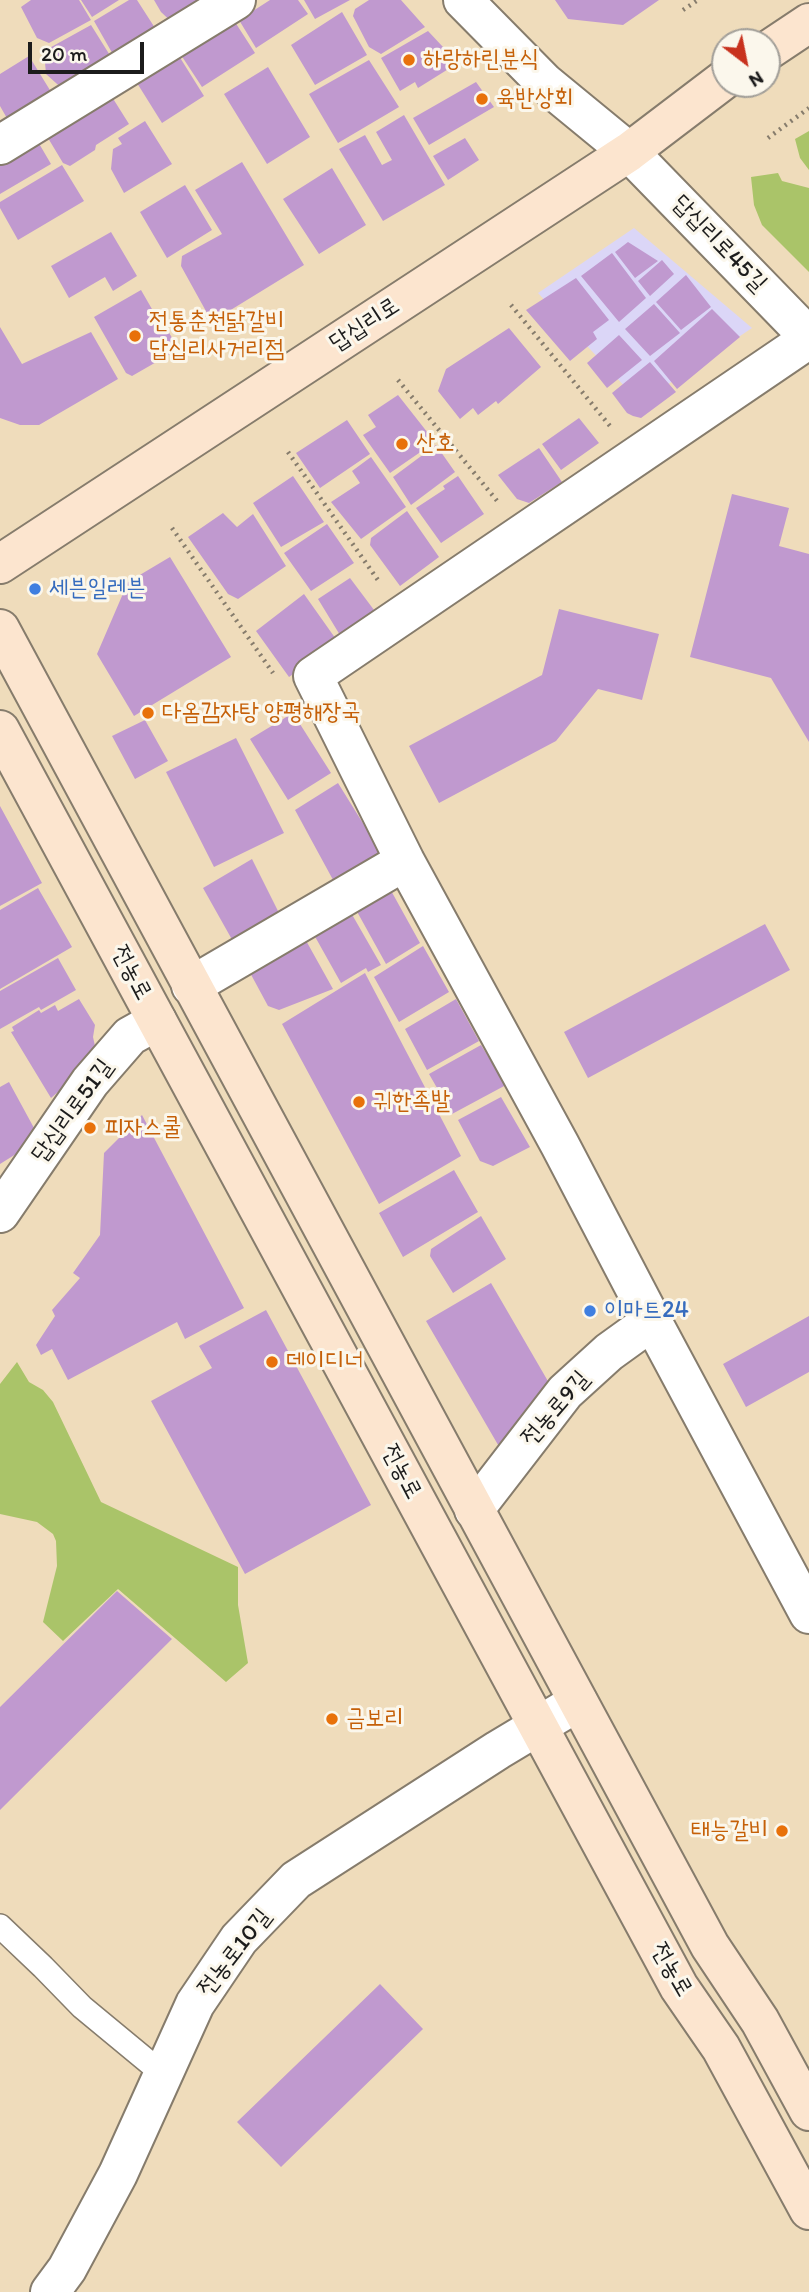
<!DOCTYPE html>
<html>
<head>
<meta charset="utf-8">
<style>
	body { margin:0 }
	#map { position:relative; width:809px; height:2292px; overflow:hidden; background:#efdcbb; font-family:Itim,sans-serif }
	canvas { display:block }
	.north { position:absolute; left:711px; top:28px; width:70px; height:70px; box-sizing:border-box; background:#fbf7ec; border:2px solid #a29f99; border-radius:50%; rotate:148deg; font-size:19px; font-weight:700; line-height:28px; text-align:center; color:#1c1c1c }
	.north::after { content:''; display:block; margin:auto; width:24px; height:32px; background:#c8321e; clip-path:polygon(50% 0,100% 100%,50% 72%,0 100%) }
	.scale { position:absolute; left:28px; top:42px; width:116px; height:32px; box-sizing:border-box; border:4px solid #1c1c1c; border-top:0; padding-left:9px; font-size:21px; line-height:24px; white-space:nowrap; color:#1c1c1c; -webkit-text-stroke:5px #fbf7ec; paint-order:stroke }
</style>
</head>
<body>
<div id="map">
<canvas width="809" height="2292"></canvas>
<div class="north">N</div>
<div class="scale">20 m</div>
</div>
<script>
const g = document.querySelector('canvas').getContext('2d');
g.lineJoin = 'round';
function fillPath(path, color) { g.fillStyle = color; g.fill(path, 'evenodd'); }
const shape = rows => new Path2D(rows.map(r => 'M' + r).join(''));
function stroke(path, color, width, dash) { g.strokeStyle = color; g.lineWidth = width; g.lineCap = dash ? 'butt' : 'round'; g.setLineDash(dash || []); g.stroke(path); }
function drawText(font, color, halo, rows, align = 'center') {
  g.font = font + ' Itim,"Poor Story",sans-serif'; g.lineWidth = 6; g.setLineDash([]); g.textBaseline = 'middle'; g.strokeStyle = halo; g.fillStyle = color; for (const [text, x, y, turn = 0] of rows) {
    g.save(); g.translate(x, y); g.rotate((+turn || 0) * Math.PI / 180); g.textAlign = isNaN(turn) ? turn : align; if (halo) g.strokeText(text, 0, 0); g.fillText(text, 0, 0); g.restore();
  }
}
const built = shape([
	[634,228,752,328,640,403,538,293]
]);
const green = shape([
	[809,131,809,170,800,158,795,139],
	[778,173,782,181,809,188,809,272,762,225,754,205,751,177],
	[17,1362,29,1382,43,1390,53,1402,101,1502,238,1567,238,1605,248,1663,226,1682,118,1589,63,1641,43,1622,57,1566,56,1541,53,1534,37,1522,0,1514,0,1384]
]);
const building = shape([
	[31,0,79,0,91,20,49,43,37,38,21,7],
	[81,0,119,0,92,17],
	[129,0,137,0,164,42,119,65,94,21],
	[154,0,222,0,177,27,161,12],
	[270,0,298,0,308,14,256,48,239,20],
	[304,0,350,0,315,19],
	[369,0,401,0,425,27,381,54,369,47,353,16,355,9],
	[555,0,659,0,623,25,568,19],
	[342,12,367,55,315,85,291,45],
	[235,22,255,53,202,87,181,55],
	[91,25,116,65,67,93,46,74,44,51],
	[428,31,458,63,418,88,415,82,400,91,381,58],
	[29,56,56,100,12,127,0,106,0,74],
	[179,56,204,96,162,123,137,83],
	[369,60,399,107,338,143,309,94],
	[268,67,310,137,267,164,224,94],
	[476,82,494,107,429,145,413,118],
	[112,97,129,124,96,145,95,150,70,166,63,163,48,138],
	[404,115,445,185,383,221,339,149,365,135,382,165,392,160,376,132],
	[145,121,172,164,124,193,111,169,113,149,122,144,118,138],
	[34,135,51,164,0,194,0,155],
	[465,138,479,160,448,180,433,156],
	[242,162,304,265,216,319,207,313,181,266,182,256,222,234,195,190],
	[62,165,84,201,18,240,0,208,0,202],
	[332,168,366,225,319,254,283,199],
	[185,185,212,230,167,258,140,212],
	[111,232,137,276,113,291,105,277,69,298,51,266],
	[628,242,658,261,635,278,615,252],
	[612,253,646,298,619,322,581,276],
	[662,260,674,274,650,296,638,281],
	[686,275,711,307,681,330,656,302],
	[576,278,609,320,593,332,597,339,570,361,526,310],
	[141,290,160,323,163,323,179,349,132,376,126,373,94,317],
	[654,304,680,333,650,356,625,329],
	[712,309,740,337,677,389,654,361],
	[0,327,22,364,91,332,118,379,39,425,20,425,0,418],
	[509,328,541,367,498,404,496,401,478,415,473,408,460,419,438,391,446,369],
	[619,335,642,360,607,388,587,363],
	[650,362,676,392,641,418,633,416,627,413,612,393],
	[398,395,435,442,390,473,363,435,376,427,368,415],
	[579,418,599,443,561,470,542,444],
	[347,420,370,454,320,488,296,453],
	[436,445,455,472,411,505,393,477],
	[539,448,562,482,529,503,517,499,498,475],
	[371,457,406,507,361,539,331,502,360,483,352,471],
	[293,476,324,522,281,547,253,503],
	[458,476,484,514,441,543,416,508,445,489,443,486],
	[732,494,789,508,779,546,809,554,809,742,771,678,690,657],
	[407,511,439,557,400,586,370,545,371,538],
	[223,513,237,527,253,514,286,566,238,599,228,594,188,537],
	[327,524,354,563,311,591,284,553],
	[170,557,231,657,134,716,97,654,128,582],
	[350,578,377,614,343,640,318,599],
	[304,594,338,642,289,677,256,631],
	[559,609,659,634,642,700,598,689,556,741,439,803,409,746,542,675],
	[293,713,331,773,288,800,250,739],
	[145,720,168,761,135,779,112,736],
	[236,738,284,833,214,867,166,772],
	[338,783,387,862,338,889,295,810],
	[0,806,42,883,0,906],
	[252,859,284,923,239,952,203,888],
	[389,887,420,943,386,964,355,908],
	[38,888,72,947,0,989,0,910],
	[350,911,381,965,368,972,366,968,341,983,313,933],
	[765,924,790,970,588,1078,564,1032],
	[304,937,333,989,279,1010,268,1006,248,969],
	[423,946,449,992,399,1022,374,977],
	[58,958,76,990,41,1010,39,1007,0,1029,0,991],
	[365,973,461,1156,379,1204,282,1024],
	[79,999,95,1025,93,1037,95,1046,93,1057,82,1071,51,1098,11,1032,14,1031,12,1027,39,1010,41,1013,55,1005,58,1011],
	[456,999,479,1041,427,1070,405,1029],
	[481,1045,506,1085,452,1114,429,1074],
	[9,1082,40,1139,0,1164,0,1087],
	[501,1097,530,1147,493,1166,480,1161,458,1120],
	[142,1115,244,1308,185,1339,177,1322,68,1380,52,1349,41,1355,36,1345,55,1316,52,1310,80,1278,73,1273,100,1235,104,1153],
	[454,1170,478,1212,403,1257,379,1213],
	[481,1216,506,1259,453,1293,430,1256,431,1249],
	[491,1283,556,1395,508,1462,426,1321],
	[266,1310,371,1505,245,1574,151,1401,212,1368,199,1346],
	[809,1316,809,1372,746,1407,723,1364],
	[117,1591,172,1639,0,1810,0,1707],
	[380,1984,423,2029,281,2167,237,2122]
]);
const path = shape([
	[683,10,698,0],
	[768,138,809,108],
	[511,305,610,426],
	[398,380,498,502],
	[288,452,380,583],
	[172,528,273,673]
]);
const lane = shape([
	[0,1926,43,1967,82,2007,163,2074]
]);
const street = shape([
	[463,0,545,83,629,152,809,337],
	[0,145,236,0],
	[809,339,313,676,405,861,560,1145,652,1321,809,1614],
	[191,986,405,861],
	[0,1213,90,1082,130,1036,157,1021],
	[474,1510,565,1392,609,1352,652,1321],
	[50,2292,67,2269,118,2174,195,2004,239,1939,296,1880,498,1750,578,1702]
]);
const secondary = shape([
	[767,51,809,23],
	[0,564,629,152,725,79],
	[0,629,710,1946,760,2021,809,2111],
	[0,730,679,1987,721,2048,809,2210]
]);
const markers = [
	[409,60,7,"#e8710a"],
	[482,99,7,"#e8710a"],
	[135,336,7,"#e8710a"],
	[402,444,7,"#e8710a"],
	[35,589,7,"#3f7fe0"],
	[148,713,7,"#e8710a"],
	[359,1102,7,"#e8710a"],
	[90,1128,7,"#e8710a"],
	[590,1311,7,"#3f7fe0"],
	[272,1362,7,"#e8710a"],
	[332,1719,7,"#e8710a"],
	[782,1831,7,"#e8710a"]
];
const foodNames = [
	["하랑하린분식",423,60],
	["육반상회",496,99],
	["전통춘천닭갈비",149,322],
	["답십리사거리점",149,350],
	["산호",416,444],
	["다옴감자탕 양평해장국",162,713],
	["귀한족발",373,1102],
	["피자스쿨",104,1128],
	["데이디너",286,1362],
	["금보리",346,1719],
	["태능갈비",768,1831,"right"]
];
const streetNames = [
	["답십리로45길",719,244,46],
	["답십리로",365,325,-33],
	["전농로",131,973,62],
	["답십리로51길",73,1111,-54],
	["전농로9길",556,1409,-49],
	["전농로",401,1472,62],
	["전농로10길",235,1953,-52],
	["전농로",671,1970,60]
];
const shopNames = [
	["세븐일레븐",49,589],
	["이마트24",604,1311]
];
fillPath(built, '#dbd6f7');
fillPath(green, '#aac469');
fillPath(building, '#c099cf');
stroke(lane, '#867c6c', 26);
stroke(street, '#867c6c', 42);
stroke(secondary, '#867c6c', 42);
stroke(path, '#867c6c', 4.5, [2, 5]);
stroke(lane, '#fff', 23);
stroke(street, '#fff', 38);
stroke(secondary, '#fce5cf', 38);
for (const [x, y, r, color] of markers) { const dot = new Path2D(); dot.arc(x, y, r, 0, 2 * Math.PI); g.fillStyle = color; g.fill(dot); stroke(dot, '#fbf7ec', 2.5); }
drawText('24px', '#c56008', '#fbf7ec', foodNames, 'left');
drawText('24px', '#1c1c1c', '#fbf7ec', streetNames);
drawText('24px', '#366cbe', '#fbf7ec', shopNames, 'left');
</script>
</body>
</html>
